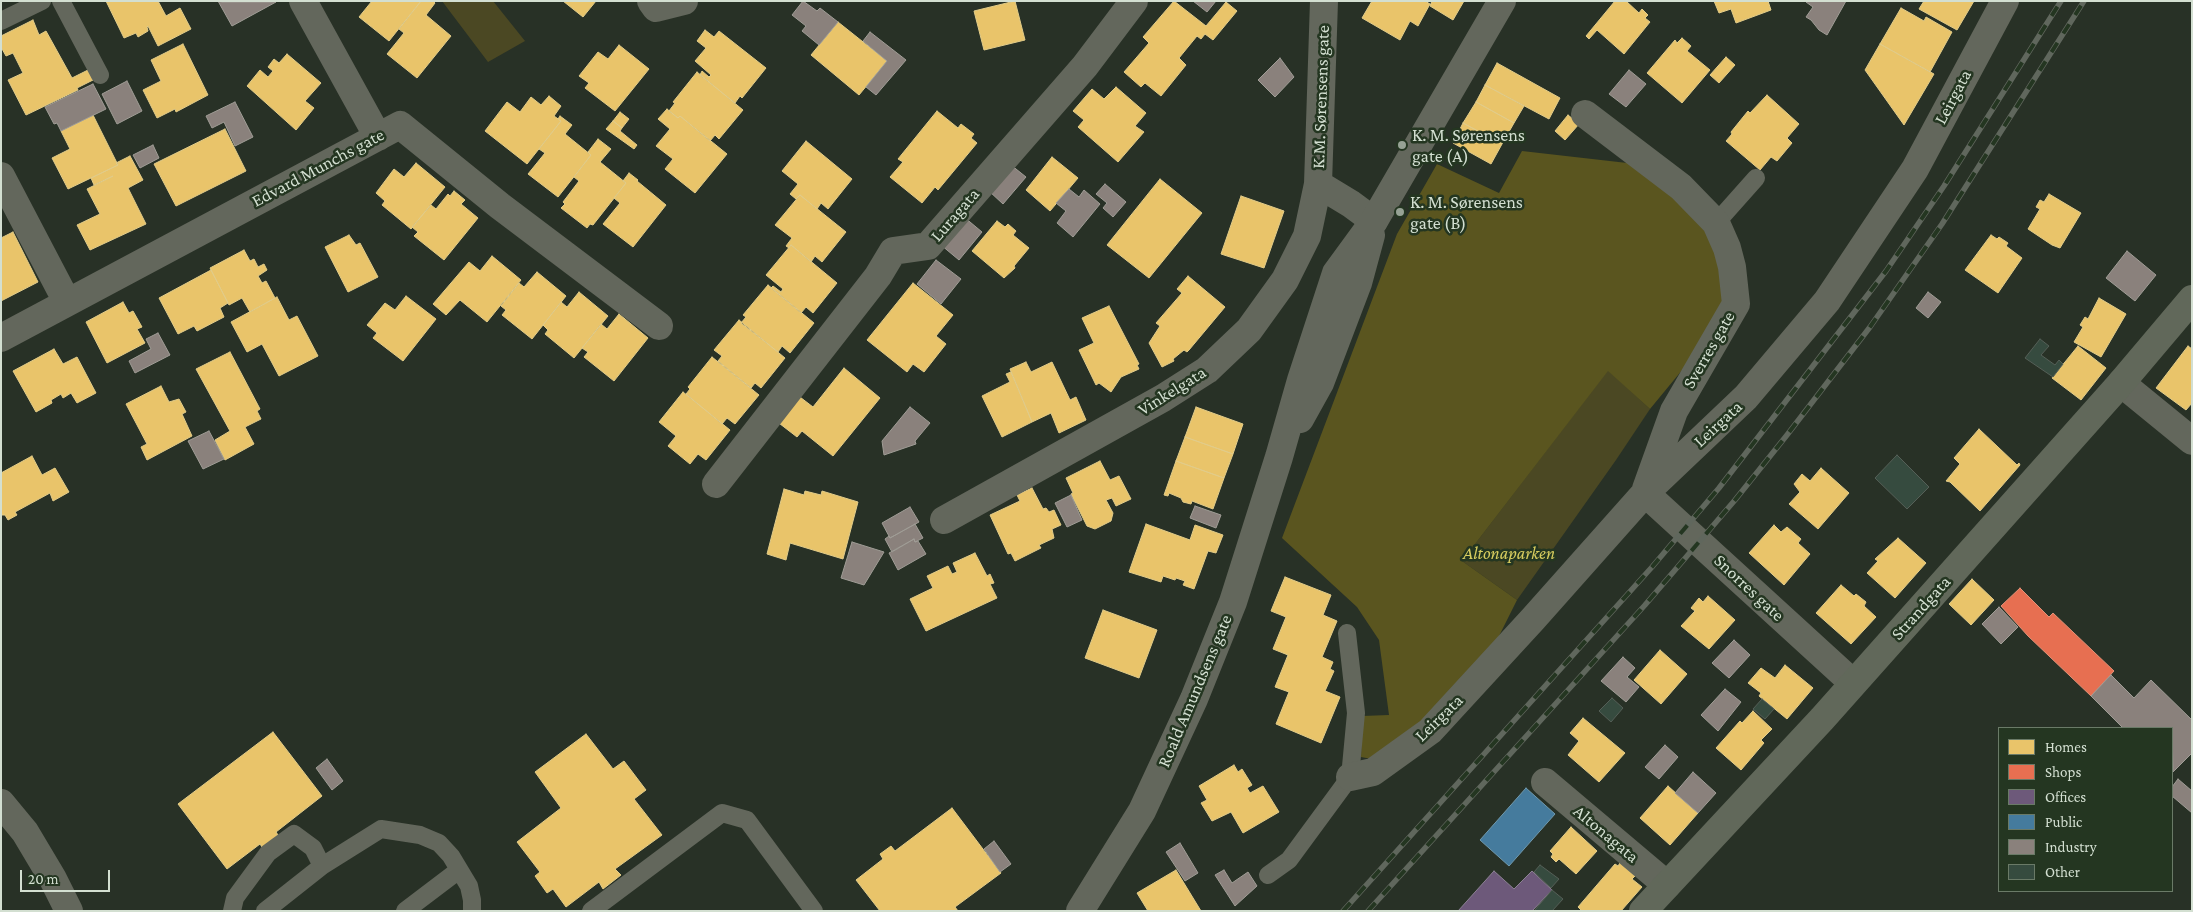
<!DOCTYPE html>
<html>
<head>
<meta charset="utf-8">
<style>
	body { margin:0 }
	#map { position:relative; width:2193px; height:912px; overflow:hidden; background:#283126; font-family:"Crimson Pro",serif }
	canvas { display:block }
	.frame { position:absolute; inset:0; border:2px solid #d3dfd1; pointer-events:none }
	.legend { position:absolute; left:1998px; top:727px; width:175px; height:165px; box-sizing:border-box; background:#243621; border:1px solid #6a7a67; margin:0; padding:6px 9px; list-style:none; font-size:15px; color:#d3dfd1 }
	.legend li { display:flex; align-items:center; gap:10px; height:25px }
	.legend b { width:25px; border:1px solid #6a7a67 }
	.scale { position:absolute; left:20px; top:870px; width:90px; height:22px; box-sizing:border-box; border:2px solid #d3dfd1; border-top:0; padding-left:6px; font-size:15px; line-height:18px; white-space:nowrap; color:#d3dfd1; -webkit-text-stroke:4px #243621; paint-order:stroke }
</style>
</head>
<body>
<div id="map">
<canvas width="2193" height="912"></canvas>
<div class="frame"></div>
<ul class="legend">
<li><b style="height:14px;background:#e9c46a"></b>Homes</li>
<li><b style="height:14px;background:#e76f51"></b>Shops</li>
<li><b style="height:14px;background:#6d597a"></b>Offices</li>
<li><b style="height:14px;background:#457b9d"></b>Public</li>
<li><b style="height:14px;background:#8a817c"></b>Industry</li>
<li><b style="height:14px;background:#364b3f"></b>Other</li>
</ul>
<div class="scale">20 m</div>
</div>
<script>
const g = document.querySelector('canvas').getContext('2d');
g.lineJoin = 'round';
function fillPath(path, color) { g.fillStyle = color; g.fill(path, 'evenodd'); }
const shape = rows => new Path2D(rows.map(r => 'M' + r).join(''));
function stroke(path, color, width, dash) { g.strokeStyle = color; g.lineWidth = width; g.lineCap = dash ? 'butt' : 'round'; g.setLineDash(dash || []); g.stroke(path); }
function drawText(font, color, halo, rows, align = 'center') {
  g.font = font + ' "Crimson Pro",serif'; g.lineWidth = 5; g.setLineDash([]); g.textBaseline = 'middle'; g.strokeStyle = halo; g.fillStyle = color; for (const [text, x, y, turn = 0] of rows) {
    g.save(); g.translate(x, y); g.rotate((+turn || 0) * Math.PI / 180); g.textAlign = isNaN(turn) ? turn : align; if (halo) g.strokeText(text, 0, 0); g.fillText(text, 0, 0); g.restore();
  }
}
const green = shape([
	[442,1,493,1,525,41,488,62],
	[1608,370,1650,409,1616,460,1517,600,1462,561]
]);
const forest = shape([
	[1522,151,1636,164,1711,233,1724,269,1725,318,1650,409,1608,371,1462,561,1517,600,1486,662,1422,724,1377,760,1361,757,1362,716,1389,715,1379,640,1357,607,1282,538,1397,234,1437,164,1499,193]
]);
const homes = shape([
	[106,1,158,1,166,16,180,8,191,29,158,46,148,26,147,27,148,31,138,37,136,33,124,38,106,1],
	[372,1,421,1,389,41,359,17,372,1],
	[421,1,433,1,435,3,426,15,451,36,417,78,387,54,404,33,399,29,421,1],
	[563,1,596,1,583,17,563,1],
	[1015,1,1025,40,984,50,974,11,1015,1],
	[1174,1,1206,26,1226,2,1237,11,1213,40,1205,34,1201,39,1197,36,1179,58,1186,65,1161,96,1145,83,1141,87,1124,72,1149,43,1143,37,1174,1],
	[1372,1,1425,1,1430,4,1418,26,1410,21,1400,40,1362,18,1372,1],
	[1432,1,1464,1,1453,20,1430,6,1432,1],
	[1615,1,1626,1,1639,13,1642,9,1648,15,1645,18,1650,22,1624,54,1597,30,1589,39,1586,36,1615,1],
	[1714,1,1768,1,1771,10,1736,23,1731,9,1719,13,1714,1],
	[1924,1,1974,1,1957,30,1919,9,1924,1],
	[1901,8,1924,21,1926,17,1952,32,1930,72,1880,44,1901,8],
	[33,20,39,35,46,31,72,78,88,70,93,80,77,88,78,90,26,115,8,80,23,73,13,53,6,56,1,47,1,36,33,20],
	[838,22,887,61,859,95,811,55,838,22],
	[705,30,714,37,719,31,766,68,742,98,740,96,735,103,700,75,702,71,709,77,711,75,695,61,706,48,697,41,705,30],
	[1682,38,1691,46,1687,51,1710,70,1682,103,1647,73,1675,40,1677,43,1682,38],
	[183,44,208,95,176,112,175,109,157,118,143,90,161,81,151,60,183,44],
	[1880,44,1934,74,1904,125,1865,70,1880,44],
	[619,45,649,69,615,111,585,88,589,83,579,76,598,52,608,59,619,45],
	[287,54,321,83,305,101,314,108,296,130,247,86,260,70,268,77,273,71,268,67,274,59,279,63,287,54],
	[1726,57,1735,65,1719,83,1710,75,1726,57],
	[1497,63,1560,98,1549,119,1485,85,1497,63],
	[697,72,743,110,719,139,715,135,710,141,680,116,678,118,669,111,675,103,673,102,697,72],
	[1485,85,1524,106,1514,123,1476,102,1485,85],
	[1116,87,1146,113,1135,126,1144,132,1118,162,1078,127,1084,120,1073,111,1092,89,1104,99,1116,87],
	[1767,95,1799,124,1787,138,1792,143,1777,161,1771,157,1760,170,1726,141,1732,134,1731,132,1748,111,1750,113,1767,95],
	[549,96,561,106,554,116,561,121,527,164,485,131,507,102,520,112,531,97,541,105,549,96],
	[1476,102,1514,123,1502,144,1463,123,1476,102],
	[667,109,678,118,680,116,727,154,695,193,665,169,673,159,656,146,670,129,658,119,667,109],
	[937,111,958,128,961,124,974,134,971,138,977,143,938,190,935,187,922,203,890,177,903,162,898,159,937,111],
	[620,112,629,119,622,128,613,121,620,112],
	[93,115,118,165,68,189,52,158,70,149,61,131,93,115],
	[1568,115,1579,124,1565,140,1555,131,1568,115],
	[560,116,572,125,565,134,591,155,558,197,528,174,545,153,539,149,561,121,558,119,560,116],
	[613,121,622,128,620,131,637,145,634,149,606,129,613,121],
	[1463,123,1502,144,1491,164,1453,143,1463,123],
	[225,129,246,171,176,206,154,164,225,129],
	[598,139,611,149,600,162,626,183,593,225,590,224,587,228,561,208,565,204,563,202,579,181,574,177,591,155,588,152,598,139],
	[806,141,852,179,828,209,821,203,817,209,800,195,796,199,790,194,798,184,782,171,806,141],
	[130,156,143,180,128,188,146,224,90,250,77,225,100,214,87,189,113,176,94,185,91,178,118,165,116,163,130,156],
	[1052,157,1078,178,1050,211,1026,190,1052,157],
	[416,163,445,187,411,229,382,205,385,201,376,193,394,169,404,177,416,163],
	[629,173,638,180,637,181,666,205,633,247,603,224,620,203,614,198,626,183,623,181,629,173],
	[1160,179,1202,213,1149,278,1107,245,1160,179],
	[454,191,465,200,461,204,478,218,444,260,414,236,418,232,412,227,431,205,436,209,448,194,450,196,454,191],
	[2049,194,2081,213,2060,248,2052,245,2028,229,2040,209,2036,207,2040,200,2044,202,2049,194],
	[800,195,846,232,822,262,815,256,811,262,791,245,789,248,786,246,792,238,775,225,800,195],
	[1241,196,1284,211,1264,268,1221,254,1241,196],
	[997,221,1005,227,1008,224,1016,231,1013,235,1029,248,1014,266,1015,268,1004,278,972,251,997,221],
	[13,232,38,282,1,301,1,238,13,232],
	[349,235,356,245,360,243,378,277,348,292,325,247,349,235],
	[1991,235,1997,239,1999,237,2008,243,2006,246,2022,258,1998,293,1965,270,1991,235],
	[791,245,837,283,813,313,806,307,801,313,771,288,773,286,781,292,783,289,766,275,791,245],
	[244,250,250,261,254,259,258,267,264,264,267,270,258,276,262,283,266,281,275,298,250,312,242,298,229,305,210,268,244,250],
	[492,256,521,280,487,322,460,300,446,315,433,304,469,262,480,271,492,256],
	[211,270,228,303,220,308,224,317,197,331,194,326,178,334,159,298,211,270],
	[537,272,566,296,532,339,502,315,506,310,501,306,519,283,524,287,537,272],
	[1188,276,1225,307,1189,350,1187,352,1184,350,1173,359,1174,361,1162,367,1149,343,1160,326,1156,323,1182,293,1177,289,1188,276],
	[913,283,953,315,936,336,946,344,924,372,913,364,907,372,867,340,913,283],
	[768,285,814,323,790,353,782,346,778,352,741,323,746,317,743,315,768,285],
	[579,292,608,316,574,358,545,334,548,330,543,325,561,302,567,307,579,292],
	[406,296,436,319,403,361,373,338,377,333,367,325,385,303,395,310,406,296],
	[277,297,289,320,297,316,318,356,279,376,262,344,247,352,231,322,277,297],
	[2099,298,2126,314,2101,357,2074,342,2083,327,2080,325,2085,317,2088,319,2099,298],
	[123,302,129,313,133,311,142,327,137,329,145,343,107,363,86,322,123,302],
	[1109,306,1139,364,1137,365,1139,369,1121,377,1111,392,1099,383,1096,385,1079,350,1094,343,1082,318,1109,306],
	[619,314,648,338,614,381,584,357,588,352,582,348,601,324,607,329,619,314],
	[739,320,785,358,761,388,755,383,751,388,718,361,722,356,714,350,739,320],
	[2078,346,2106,368,2081,400,2052,378,2078,346],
	[2188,346,2192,349,2192,403,2186,410,2156,388,2188,346],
	[54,349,63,364,77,357,96,393,77,403,71,393,63,398,61,394,51,400,52,403,36,412,13,371,54,349],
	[230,352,260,409,257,411,261,419,245,427,254,444,225,460,215,440,230,431,196,369,230,352],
	[712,357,759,395,735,424,727,418,722,424,686,394,690,389,688,387,712,357],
	[1026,362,1031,372,1052,362,1070,400,1076,397,1086,420,1059,433,1051,413,1032,422,1010,369,1026,362],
	[844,368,880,398,833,456,802,431,797,437,775,420,796,394,813,407,844,368],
	[1011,372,1032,422,1002,437,982,396,1010,382,1006,374,1011,372],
	[161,386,169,402,179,399,186,412,182,414,192,436,147,460,141,447,147,444,126,404,161,386],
	[683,392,730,430,706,460,698,454,690,464,668,446,676,436,659,422,683,392],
	[1196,407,1243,424,1233,454,1185,437,1196,407],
	[1979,429,2017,465,2019,463,2020,465,1980,511,1950,482,1946,481,1960,464,1954,458,1979,429],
	[1185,437,1233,454,1224,478,1176,461,1185,437],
	[32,456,42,475,55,468,69,492,53,501,50,493,15,512,17,515,8,520,5,515,1,515,1,473,32,456],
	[1100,461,1110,480,1119,476,1131,499,1116,506,1112,498,1106,500,1113,513,1111,521,1095,529,1087,526,1071,494,1073,493,1066,478,1100,461],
	[1176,461,1224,478,1213,509,1192,501,1191,504,1183,502,1181,498,1169,493,1168,496,1164,495,1176,461],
	[1821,468,1849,493,1818,529,1789,504,1800,492,1794,484,1802,474,1810,481,1821,468],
	[1032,488,1043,509,1046,508,1049,512,1054,510,1061,525,1052,529,1054,538,1039,545,1041,548,1015,561,1011,553,1008,554,990,515,1020,501,1017,495,1032,488],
	[784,489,804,495,805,491,821,495,822,491,858,502,843,559,790,543,786,560,767,554,784,489],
	[1146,524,1190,540,1195,525,1223,535,1216,553,1208,551,1194,589,1183,585,1185,581,1176,578,1175,580,1163,576,1161,582,1129,572,1146,524],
	[1774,525,1781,532,1787,527,1801,539,1798,543,1810,554,1784,585,1749,553,1774,525],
	[1898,538,1926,563,1895,598,1867,573,1878,561,1875,559,1898,538],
	[975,553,987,576,990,574,994,583,990,584,997,598,926,631,910,599,933,588,927,576,948,566,952,574,957,572,953,563,975,553],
	[1285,577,1331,595,1323,615,1337,621,1322,657,1333,662,1330,669,1334,671,1325,691,1340,697,1321,743,1276,724,1289,692,1275,687,1288,655,1273,649,1286,617,1271,611,1285,577],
	[1972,579,1994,600,1971,625,1949,604,1972,579],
	[1841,585,1854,596,1856,594,1866,602,1864,606,1876,617,1851,644,1816,613,1841,585],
	[1708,596,1735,620,1709,649,1681,626,1695,611,1691,608,1699,598,1703,602,1708,596],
	[1103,610,1157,630,1139,678,1085,658,1103,610],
	[1660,650,1687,674,1661,704,1634,680,1660,650],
	[1785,665,1813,688,1787,719,1759,696,1761,693,1748,683,1761,668,1775,678,1785,665],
	[1753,711,1772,729,1761,740,1764,743,1741,770,1716,748,1740,721,1742,723,1753,711],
	[1583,718,1625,753,1599,782,1568,755,1579,741,1570,733,1583,718],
	[273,732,322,796,276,832,280,838,264,850,260,844,227,869,178,804,273,732],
	[586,734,613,769,624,761,646,790,634,799,662,835,615,869,621,875,603,889,599,882,566,907,553,889,547,893,535,876,540,872,517,842,561,808,535,772,586,734],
	[1234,765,1238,772,1242,769,1252,785,1247,788,1250,793,1263,786,1279,812,1243,833,1231,812,1212,821,1201,803,1207,800,1199,786,1234,765],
	[1668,786,1698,813,1670,845,1640,818,1668,786],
	[952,808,1001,873,955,907,958,911,880,911,856,880,883,859,880,854,891,846,895,851,952,808],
	[1571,827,1597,851,1576,874,1559,859,1556,862,1551,857,1553,854,1550,851,1571,827],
	[1620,863,1635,876,1632,879,1642,887,1621,911,1582,911,1578,907,1615,864,1618,866,1620,863],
	[1176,870,1201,911,1148,911,1137,893,1176,870]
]);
const shops = shape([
	[2020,588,2049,617,2053,613,2114,671,2091,696,2028,636,2001,606,2020,588]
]);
const offices = shape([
	[1494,871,1514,889,1532,871,1552,890,1532,911,1458,911,1494,871]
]);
const public = shape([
	[1526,788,1555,814,1509,866,1480,840,1526,788]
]);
const industry = shape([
	[218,1,222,2,276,2,232,26,218,1],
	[803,1,817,11,820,8,838,22,819,45,802,31,806,26,792,15,803,1],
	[1193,1,1216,1,1207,12,1193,1],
	[1809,1,1846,1,1827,35,1819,30,1811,20,1806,17,1813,7,1806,2,1809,1],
	[870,32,906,60,876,95,866,87,887,61,863,41,870,32],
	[1280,58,1294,77,1275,97,1258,80,1280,58],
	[1629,70,1646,84,1626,107,1609,94,1629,70],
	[127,81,142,111,117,124,102,94,127,81],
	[93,84,106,109,61,131,57,123,54,124,45,107,93,84],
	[235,102,253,137,235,146,224,122,212,128,206,116,235,102],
	[153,145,159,158,140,168,133,155,153,145],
	[1011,165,1026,177,1003,204,989,191,1011,165],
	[1105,184,1126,202,1113,217,1103,208,1107,203,1096,194,1105,184],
	[1069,189,1079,197,1084,190,1100,204,1073,237,1057,223,1066,211,1056,203,1069,189],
	[964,217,982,232,959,260,941,245,964,217],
	[2127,251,2156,275,2135,301,2106,278,2127,251],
	[936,260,961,279,941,304,917,284,936,260],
	[1928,292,1941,302,1928,318,1916,308,1928,292],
	[158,333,170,355,135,373,129,361,151,349,146,339,158,333],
	[910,407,930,423,915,441,916,444,884,455,882,441,910,407],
	[209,431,224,459,203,469,188,441,209,431],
	[1071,495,1082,520,1067,527,1055,503,1071,495],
	[1195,506,1221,515,1216,528,1190,518,1195,506],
	[910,507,919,522,890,538,882,523,910,507],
	[915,524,923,538,915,542,914,539,892,552,885,539,889,536,890,538,915,524],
	[914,539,915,542,918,541,926,554,898,570,889,553,914,539],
	[852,542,884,552,864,585,841,578,852,542],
	[1999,607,2018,627,2001,644,1982,624,1999,607],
	[1734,640,1750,655,1729,678,1712,663,1734,640],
	[1623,657,1635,668,1627,677,1639,687,1626,702,1601,681,1623,657],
	[2111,675,2134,698,2151,680,2192,720,2192,753,2173,772,2172,728,2123,728,2091,696,2111,675],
	[1725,689,1741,702,1718,731,1701,715,1725,689],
	[1665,745,1678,757,1659,779,1645,767,1665,745],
	[327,759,343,781,332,790,316,768,327,759],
	[1693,772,1716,793,1698,813,1675,793,1693,772],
	[2178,779,2192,791,2192,813,2172,796,2172,787,2178,779],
	[994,841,1011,864,1000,872,984,849,994,841],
	[1180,843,1198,873,1185,881,1166,852,1180,843],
	[1224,870,1232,883,1248,872,1257,886,1235,906,1215,875,1224,870]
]);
const building = shape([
	[2040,339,2049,346,2041,355,2055,365,2059,360,2063,364,2053,377,2025,358,2040,339],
	[1897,455,1929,487,1907,509,1875,478,1897,455],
	[1612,698,1623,708,1611,722,1599,711,1612,698],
	[1762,699,1774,709,1765,719,1753,709,1762,699],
	[1540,865,1559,879,1551,888,1534,872,1540,865],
	[1552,890,1563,899,1552,911,1534,911,1552,890]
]);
const service = shape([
	[61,1,100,75],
	[1,21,42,1],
	[1716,223,1756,178],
	[1268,875,1289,860,1350,777,1356,713,1347,633],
	[232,911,235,898,268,853,294,834,313,848,322,866],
	[265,911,322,866,381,829,420,835,439,843,451,856,469,886,472,900,472,911],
	[405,911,459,870],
	[591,911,722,813,747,820,814,911]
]);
const minor = shape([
	[303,1,378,137],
	[651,1,656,8,684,1],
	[1324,1,1318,184,1351,204,1374,221],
	[1585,114,1681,187,1716,223,1727,248,1732,267,1736,304,1674,411,1646,489],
	[1,176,67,302],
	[1,338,400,125,500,206,659,326],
	[2121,383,2192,441],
	[716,484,878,276,893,251,928,246,1085,66,1134,1],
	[1645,493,1853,683],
	[944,520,1163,398,1207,370,1249,330,1285,280,1307,236,1318,184],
	[1350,777,1373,772,1430,731,1533,619,1645,493,1746,397,1827,301,1915,169,2005,1],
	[1545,782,1667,885],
	[1,803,25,832,53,879,69,911]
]);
const tertiary = shape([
	[1300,419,1320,383,1358,283,1371,235],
	[1080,911,1142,811,1194,699,1233,602,1279,457,1301,380,1336,273,1374,221,1502,1]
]);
const primary = shape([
	[1643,911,1822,719,2121,383,2192,299]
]);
const rail = shape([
	[1343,911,1652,567,1719,488,1886,271,1944,186,2061,1],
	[1368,911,1645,605,1735,500,1787,435,1870,327,1942,224,2084,1]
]);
const markers = [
	[1402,145,5,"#97a295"],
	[1400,212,5,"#97a295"]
];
const streetNames = [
	["K.M. Sørensens gate",1321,97,-88],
	["Leirgata",1953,97,-62],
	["Edvard Munchs gate",318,168,-28],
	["Luragata",955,215,-49],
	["Sverres gate",1709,350,-60],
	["Vinkelgata",1172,391,-32],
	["Leirgata",1718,424,-43],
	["Snorres gate",1749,588,43],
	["Strandgata",1921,608,-48],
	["Roald Amundsens gate",1195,691,-67],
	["Leirgata",1439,718,-44],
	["Altonagata",1606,834,40]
];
const poiNames = [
	["K. M. Sørensens",1412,135],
	["gate (A)",1412,156],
	["K. M. Sørensens",1410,202],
	["gate (B)",1410,223]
];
const parkNames = [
	["Altonaparken",1509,553]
];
fillPath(green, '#4b4823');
fillPath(forest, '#5a551f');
fillPath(homes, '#e9c46a');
stroke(homes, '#e2cc89', 1);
fillPath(shops, '#e76f51');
stroke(shops, '#e19177', 1);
fillPath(offices, '#6d597a');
stroke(offices, '#8c8194', 1);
fillPath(public, '#457b9d');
stroke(public, '#7099ad', 1);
fillPath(industry, '#8a817c');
stroke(industry, '#a09d96', 1);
fillPath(building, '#364b3f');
stroke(building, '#555f57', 1);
stroke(service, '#63675c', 18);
stroke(minor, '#63675c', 28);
stroke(tertiary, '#63675c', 28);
stroke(primary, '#61685a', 28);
stroke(rail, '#60675d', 5.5);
stroke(rail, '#243621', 4, [11]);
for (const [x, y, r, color] of markers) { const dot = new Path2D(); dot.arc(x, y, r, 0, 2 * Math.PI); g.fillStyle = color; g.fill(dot); stroke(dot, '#243621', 2); }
drawText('18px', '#d3dfd1', '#243621', streetNames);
drawText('18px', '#d3dfd1', '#243621', poiNames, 'left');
drawText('italic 18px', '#d8cd5f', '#243621', parkNames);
</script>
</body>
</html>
